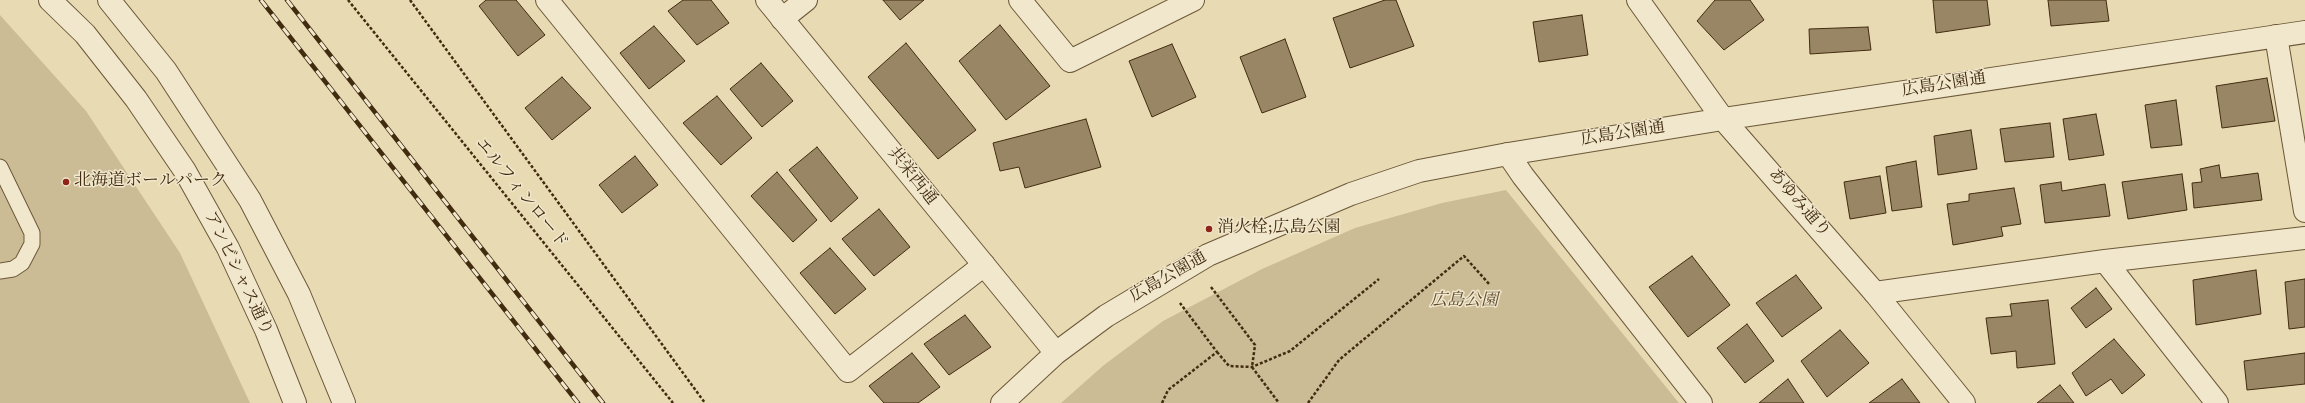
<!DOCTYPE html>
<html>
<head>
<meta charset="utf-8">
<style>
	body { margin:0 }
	canvas { display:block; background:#e8dab2 }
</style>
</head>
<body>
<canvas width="2305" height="403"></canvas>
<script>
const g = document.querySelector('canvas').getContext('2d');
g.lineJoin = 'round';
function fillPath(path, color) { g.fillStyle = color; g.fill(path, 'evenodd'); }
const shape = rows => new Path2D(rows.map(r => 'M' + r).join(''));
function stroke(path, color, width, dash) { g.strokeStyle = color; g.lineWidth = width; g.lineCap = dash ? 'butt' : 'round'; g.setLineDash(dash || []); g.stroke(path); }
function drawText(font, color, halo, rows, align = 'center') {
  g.font = font + ' "Sorts Mill Goudy","Noto Serif JP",serif'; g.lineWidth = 3; g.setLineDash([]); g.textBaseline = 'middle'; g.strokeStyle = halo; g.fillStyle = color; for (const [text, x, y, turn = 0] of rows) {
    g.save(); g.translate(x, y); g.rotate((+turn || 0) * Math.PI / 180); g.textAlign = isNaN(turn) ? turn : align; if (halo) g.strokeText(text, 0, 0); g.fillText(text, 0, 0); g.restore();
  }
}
const green = shape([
	[0,15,86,111,180,253,250,403,0,403],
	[1506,190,1679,403,1061,403,1104,365,1163,321,1262,269,1355,228,1442,203]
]);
const building = shape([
	[486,0,516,0,545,35,518,56,479,6,486,0],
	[683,0,711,0,729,23,697,45,668,11,683,0],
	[883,0,924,0,900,20,883,0],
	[1385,0,1396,0,1414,46,1350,68,1333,18,1385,0],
	[1715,0,1750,0,1764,20,1724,50,1697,21,1715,0],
	[1933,0,1987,0,1990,25,1936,33,1933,0],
	[2048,0,2106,0,2109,21,2051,26,2048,0],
	[1582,15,1588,55,1539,62,1533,22,1582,15],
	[1000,25,1050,86,1006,120,959,61,1000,25],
	[654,26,685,61,649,89,620,53,654,26],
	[1868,27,1871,50,1810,54,1809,29,1868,27],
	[1285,39,1306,97,1262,113,1240,57,1285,39],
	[906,43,976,130,938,159,868,77,906,43],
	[1172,44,1196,97,1152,117,1129,61,1172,44],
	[761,63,793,101,762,127,730,89,761,63],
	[562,77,591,108,552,140,525,108,562,77],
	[2267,78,2275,121,2222,128,2216,86,2267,78],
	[717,96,752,138,721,165,683,123,717,96],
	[2176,100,2182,145,2151,148,2145,105,2176,100],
	[2096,114,2104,155,2069,160,2063,119,2096,114],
	[1086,119,1101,167,1025,188,1019,167,1000,171,993,143,1086,119],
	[2050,123,2054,157,2005,162,2000,129,2050,123],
	[1971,130,1977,169,1938,175,1934,136,1971,130],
	[817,147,858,198,831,222,789,170,817,147],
	[635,156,658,185,622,213,599,185,635,156],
	[1916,161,1922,207,1892,211,1886,167,1916,161],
	[2219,165,2221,178,2258,173,2262,200,2194,208,2192,183,2202,182,2200,169,2219,165],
	[777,172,817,220,793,242,751,196,777,172],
	[2182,174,2187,210,2128,219,2122,182,2182,174],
	[1880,176,1886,213,1850,219,1844,182,1880,176],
	[2061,182,2062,191,2105,184,2110,216,2045,223,2040,185,2061,182],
	[2014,188,2021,224,2001,227,2003,236,1953,245,1947,204,1969,201,1969,194,2014,188],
	[879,209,910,247,874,276,842,239,879,209],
	[830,248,866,289,835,314,800,273,830,248],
	[1692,256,1730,305,1688,337,1649,287,1692,256],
	[2256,270,2261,314,2196,325,2193,280,2256,270],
	[1796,275,1822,308,1782,337,1756,303,1796,275],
	[2305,279,2305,327,2289,329,2285,282,2305,279],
	[2096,288,2112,309,2086,328,2071,308,2096,288],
	[2048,300,2055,364,2017,368,2016,351,1991,354,1986,318,2012,316,2010,304,2048,300],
	[965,315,991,347,949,375,924,344,965,315],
	[1747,324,1774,361,1745,383,1717,348,1747,324],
	[1840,330,1869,363,1827,397,1801,361,1840,330],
	[2114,339,2145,375,2122,394,2111,379,2086,396,2072,373,2114,339],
	[912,353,940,387,918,403,884,403,869,386,912,353],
	[2305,353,2305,384,2247,390,2244,361,2305,353],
	[1788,379,1804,403,1759,403,1788,379],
	[1902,379,1920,403,1869,403,1902,379],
	[2060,385,2074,403,2037,403,2060,385]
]);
const path = shape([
	[348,0,673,403],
	[410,0,705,403],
	[1211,287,1255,345,1252,367,1279,403],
	[1217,352,1229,366,1252,367,1290,351,1379,279],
	[1162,403,1168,390,1217,352,1180,303],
	[1308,403,1339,360,1464,256,1490,285]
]);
const service = shape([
	[0,167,32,233,32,244,22,263,13,269,0,271]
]);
const minor = shape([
	[547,0,848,371,984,265],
	[1020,0,1070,61,1193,0],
	[1638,0,1723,119],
	[782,19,806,0],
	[2276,36,2305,211],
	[1508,154,1523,176,1701,403],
	[2105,261,2217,403],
	[1875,293,2105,261,2305,238]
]);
const tertiary = shape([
	[50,0,85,34,136,99,185,171,228,248,266,330,295,403],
	[109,0,166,71,250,200,299,294,344,403],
	[767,0,1056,353],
	[1723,119,1875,293,1964,403],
	[1002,403,1056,353,1106,316,1208,255,1351,194,1419,171,1508,154,1723,119,2305,32]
]);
const rail = shape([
	[261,0,578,403],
	[287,0,603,403]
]);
const markers = [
	[66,182,4,"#8f2418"],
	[1209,229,4,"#8f2418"]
];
const streetNames = [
	["広島公園通",1944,86,-9],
	["広島公園通",1623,135,-9],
	["共栄西通",911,177,51],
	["エルフィンロード",520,194,51],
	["あゆみ通り",1798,204,49],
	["アンビシャス通り",237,274,64],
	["広島公園通",1169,278,-30]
];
const poiNames = [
	["北海道ボールパーク",74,182],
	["消火栓;広島公園",1217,229]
];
const parkNames = [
	["広島公園",1464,302]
];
fillPath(green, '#ccbc96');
fillPath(building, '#988664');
stroke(building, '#422c10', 1);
stroke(service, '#6c5838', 17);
stroke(minor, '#6c5838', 24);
stroke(tertiary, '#6c5838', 24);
stroke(path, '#422c10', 2.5, [3, 2]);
stroke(service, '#f0e7cd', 15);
stroke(minor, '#f0e7cd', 22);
stroke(tertiary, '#f0e7cd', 22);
stroke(rail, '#422c10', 4.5);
stroke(rail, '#f0e7cd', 3, [9]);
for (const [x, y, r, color] of markers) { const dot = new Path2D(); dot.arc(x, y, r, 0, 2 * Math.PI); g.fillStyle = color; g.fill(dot); stroke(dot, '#f0e7cd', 1.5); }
drawText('17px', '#422c10', '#f0e7cd', streetNames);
drawText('17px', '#422c10', '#f0e7cd', poiNames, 'left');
drawText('italic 17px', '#5e492b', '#f0e7cd', parkNames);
</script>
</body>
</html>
